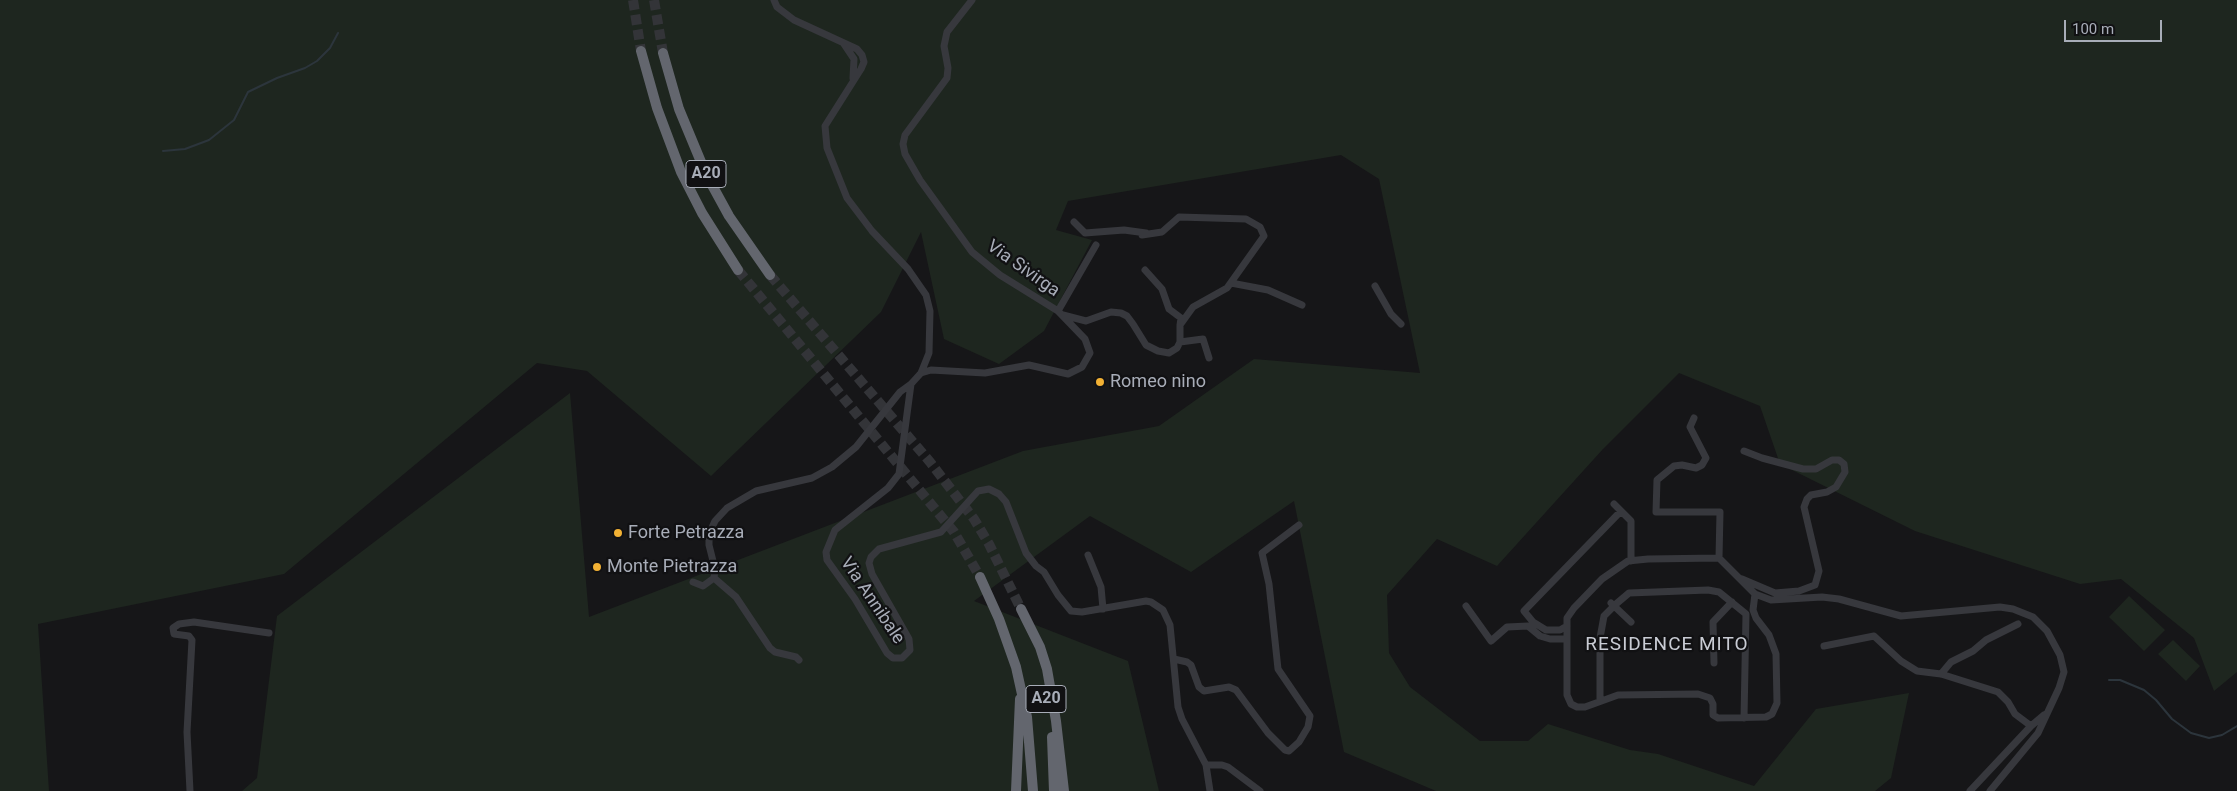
<!DOCTYPE html>
<html>
<head>
<meta charset="utf-8">
<style>
	body { margin:0 }
	#map { position:relative; width:2237px; height:791px; overflow:hidden; background:#161618; font-family:Roboto,sans-serif }
	canvas { display:block }
	.scale { position:absolute; left:2064px; top:20px; width:98px; height:22px; box-sizing:border-box; border:2px solid #a8adb8; border-top:0; padding-left:6px; font-size:15px; line-height:18px; white-space:nowrap; color:#a8adb8; -webkit-text-stroke:4px #111113; paint-order:stroke }
</style>
</head>
<body>
<div id="map">
<canvas width="2237" height="791"></canvas>
<div class="scale">100 m</div>
</div>
<script>
const g = document.querySelector('canvas').getContext('2d');
g.lineJoin = 'round';
function fillPath(path, color) { g.fillStyle = color; g.fill(path, 'evenodd'); }
const shape = rows => new Path2D(rows.map(r => 'M' + r).join(''));
function stroke(path, color, width, dash) { g.strokeStyle = color; g.lineWidth = width; g.lineCap = dash ? 'butt' : 'round'; g.setLineDash(dash || []); g.stroke(path); }
function drawText(font, color, halo, rows, align = 'center') {
  g.font = font + ' Roboto,sans-serif'; g.lineWidth = 4.5; g.setLineDash([]); g.textBaseline = 'middle'; g.strokeStyle = halo; g.fillStyle = color; for (const [text, x, y, turn = 0] of rows) {
    g.save(); g.translate(x, y); g.rotate((+turn || 0) * Math.PI / 180); g.textAlign = isNaN(turn) ? turn : align; if (halo) g.strokeText(text, 0, 0); g.fillText(text, 0, 0); g.restore();
  }
}
const green = shape([
	[0,0,2237,0,2237,672,2214,691,2194,638,2121,579,2080,584,1915,531,1780,464,1760,406,1679,373,1603,449,1497,566,1437,539,1387,595,1389,653,1410,687,1480,741,1528,741,1548,724,1630,750,1658,754,1754,786,1816,709,1909,693,1891,778,1875,791,1436,791,1344,752,1294,501,1191,572,1090,516,974,601,1128,661,1159,791,242,791,257,778,277,616,570,393,589,617,1023,451,1159,426,1254,359,1420,373,1379,179,1341,155,1068,201,1056,230,1092,240,1044,331,999,364,944,339,921,232,881,312,711,476,587,371,537,363,284,574,38,624,49,791,0,791],
	[2129,596,2165,630,2144,651,2109,617],
	[2173,640,2200,666,2186,681,2158,654]
]);
const stream = shape([
	[163,151,185,149,209,140,234,120,248,92,277,78,305,68,317,61,330,48,338,33],
	[2109,680,2120,680,2144,690,2156,700,2172,719,2191,733,2209,738,2222,735,2237,726]
]);
const highwayTunnel = shape([
	[633,0,641,51],
	[654,0,663,53],
	[738,270,954,532,980,577],
	[770,275,930,462,974,519,989,544,1021,609]
]);
const minor = shape([
	[774,0,777,7,794,20,857,49,862,55,864,62,861,69,825,126,827,148,847,198,872,231,908,269,926,295,930,311,929,353,921,373,911,384,899,474,888,488,835,530,826,552,827,560,855,599,887,653,893,658,902,658,910,650,909,639,872,574,869,563,871,557,879,549,941,532,978,491,989,489,999,494,1006,502,1026,553,1036,566,1044,572,1058,595,1071,611,1082,612,1146,601,1151,602,1163,610,1170,625,1178,707,1182,719,1206,765,1210,791],
	[844,44,854,59,853,78],
	[1074,222,1085,233,1124,230,1146,233],
	[1145,270,1162,289,1169,309,1181,318,1180,325],
	[1231,283,1268,290,1302,305],
	[1375,286,1391,314,1401,324],
	[1058,311,1096,245],
	[1063,315,1086,321,1111,312,1121,313,1127,316,1133,324,1146,345,1158,351,1169,353,1177,348,1180,342,1180,325,1193,307,1227,288,1264,236,1260,227,1246,219,1179,217,1162,232,1142,235],
	[1180,342,1203,339,1209,358],
	[921,373,931,370,985,373,1029,365,1068,374,1082,367,1090,353,1085,339,1058,311,1000,275,972,252,920,180,905,154,903,144,905,135,947,78,948,68,944,46,947,32,972,0],
	[1694,418,1690,427,1706,458,1702,465,1696,468,1682,465,1674,466,1657,480,1656,512,1720,512,1719,558],
	[1614,504,1631,521,1631,561],
	[1088,555,1101,587,1103,609],
	[714,578,736,597,770,648,775,652,796,657,799,660],
	[1742,579,1775,593,1799,591,1815,585,1819,571,1804,507,1807,499,1811,495,1827,492,1836,487,1845,472,1844,464,1839,460,1832,460,1816,469,1803,469,1762,458,1744,451],
	[693,582,703,586,714,578,715,569,709,545,709,534,715,521,727,508,756,491,812,478,832,467,856,447,900,392,911,384],
	[1755,594,1753,610,1756,618,1769,635,1776,654,1777,703,1772,714,1766,717,1718,718,1713,715,1713,704,1710,698,1698,694,1618,695,1585,707,1577,707,1571,704,1567,695,1567,618,1574,608,1602,579,1628,561,1648,559,1719,558,1755,594,1771,600,1822,597,1839,599,1901,616,2000,607,2013,609,2033,617,2047,631,2060,655,2064,672,2059,688,2038,733,1990,791],
	[1611,603,1631,622],
	[1466,606,1491,641,1507,627,1528,626,1540,636,1550,639,1567,639],
	[1567,626,1560,630,1546,630,1533,622,1524,611,1621,511],
	[1824,646,1874,636,1901,661,1917,671,1941,674,1998,692,2008,702,2015,714,2031,726],
	[1174,659,1187,662,1191,665,1199,687,1204,691,1229,687,1236,690,1268,733,1285,750,1289,751,1299,742,1308,727,1310,716,1278,669,1269,584,1262,553,1299,525],
	[1714,663,1713,622,1732,602],
	[1941,674,1951,662,1973,651,1986,640,2018,624],
	[1600,700,1600,638,1604,616,1616,604,1629,593,1708,590,1719,592,1746,614,1744,718],
	[1206,765,1222,765,1228,767,1260,791],
	[190,791,187,732,192,640,189,636,174,634,173,628,179,624,194,622,269,633],
	[1970,791,2031,726,2044,715]
]);
const highway = shape([
	[641,51,657,108,681,172,702,213,738,270],
	[663,53,679,109,706,174,729,216,770,275],
	[980,577,999,619,1016,667,1027,717,1033,791],
	[1021,609,1040,647,1047,669,1056,721,1064,791],
	[1052,737,1054,791],
	[1016,791,1020,699]
]);
const markers = [
	[1100,382,5,"#f2b134"],
	[618,533,5,"#f2b134"],
	[597,567,5,"#f2b134"]
];
const shields = [
	[706,174,40],
	[1046,699,40]
];
const shieldNames = [
	["A20",706,174],
	["A20",1046,699]
];
const streetNames = [
	["Via Sivirga",1023,269,35],
	["Via Annibale",872,601,56]
];
const poiNames = [
	["Romeo nino",1110,382],
	["Forte Petrazza",628,533],
	["Monte Pietrazza",607,567]
];
const neighbourhoodNames = [
	["RESIDENCE MITO",1667,645]
];
fillPath(green, '#1e261f');
stroke(stream, '#2c353c', 2);
stroke(highwayTunnel, '#333438', 10, [10, 5]);
stroke(minor, '#37383d', 7);
stroke(highway, '#63666e', 10);
for (const [x, y, r, color] of markers) { const dot = new Path2D(); dot.arc(x, y, r, 0, 2 * Math.PI); g.fillStyle = color; g.fill(dot); stroke(dot, '#111113', 2); }
for (const [x, y, w] of shields) { const box = new Path2D(); box.roundRect(x - w / 2, y - 13.5, w, 27, 4); g.fillStyle = '#111113'; g.fill(box); stroke(box, '#a8adb8', 1); }
drawText('bold 16px', '#a8adb8', null, shieldNames);
drawText('18px', '#a8adb8', '#111113', streetNames);
drawText('18px', '#a8adb8', '#111113', poiNames, 'left');
g.letterSpacing = '1px';
drawText('19px', '#c9ccd4', '#111113', neighbourhoodNames);
g.letterSpacing = '0px';
</script>
</body>
</html>
